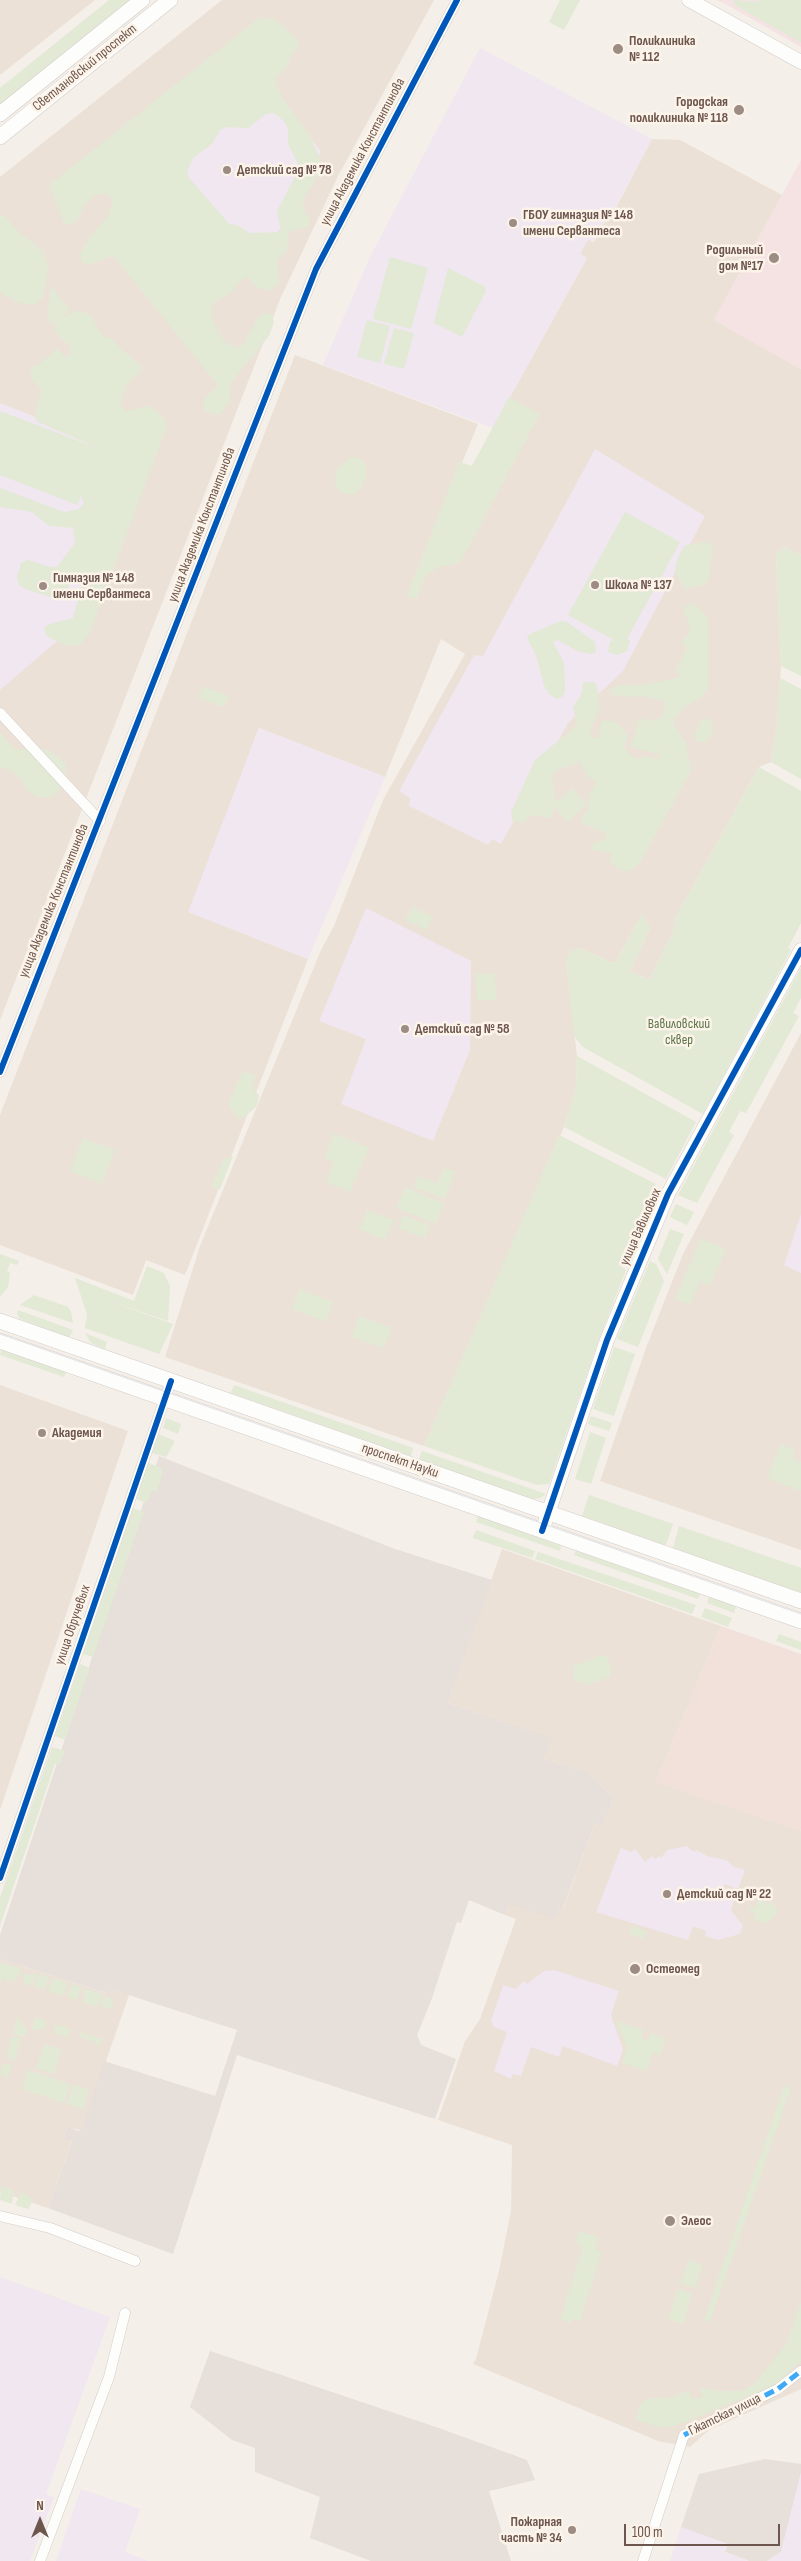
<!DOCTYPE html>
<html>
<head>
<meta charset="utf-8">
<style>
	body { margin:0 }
	#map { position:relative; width:801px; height:2561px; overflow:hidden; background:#f4efe9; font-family:"Sofia Sans Condensed",sans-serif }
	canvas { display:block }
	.north { position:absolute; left:15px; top:2496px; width:50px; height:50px; -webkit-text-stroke:4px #fcf3e9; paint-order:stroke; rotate:0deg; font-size:14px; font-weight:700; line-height:20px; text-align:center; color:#6d564d }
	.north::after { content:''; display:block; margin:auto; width:18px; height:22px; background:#6d564d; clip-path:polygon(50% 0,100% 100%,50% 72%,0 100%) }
	.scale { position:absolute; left:624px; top:2524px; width:156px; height:22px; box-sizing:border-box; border:2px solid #6d564d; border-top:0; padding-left:6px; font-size:15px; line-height:18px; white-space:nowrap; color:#6d564d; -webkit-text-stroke:4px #fcf3e9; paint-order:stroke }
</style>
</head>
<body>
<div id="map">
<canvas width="801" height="2561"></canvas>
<div class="north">N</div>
<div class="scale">100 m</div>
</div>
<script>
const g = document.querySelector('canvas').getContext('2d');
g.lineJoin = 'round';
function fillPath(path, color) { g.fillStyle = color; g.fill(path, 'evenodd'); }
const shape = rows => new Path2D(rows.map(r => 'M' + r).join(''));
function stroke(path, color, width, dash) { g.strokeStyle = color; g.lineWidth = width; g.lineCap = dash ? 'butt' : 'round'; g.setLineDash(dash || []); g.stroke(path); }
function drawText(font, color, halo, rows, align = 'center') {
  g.font = font + ' "Sofia Sans Condensed",sans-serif'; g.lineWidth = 5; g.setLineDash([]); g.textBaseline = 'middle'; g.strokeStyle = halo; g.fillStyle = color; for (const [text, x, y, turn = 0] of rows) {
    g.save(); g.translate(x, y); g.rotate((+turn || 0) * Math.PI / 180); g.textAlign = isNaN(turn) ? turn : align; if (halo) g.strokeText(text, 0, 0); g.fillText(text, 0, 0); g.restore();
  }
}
const residential = shape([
	[0,0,95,0,0,75],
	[222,0,434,0,338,176,281,297,0,1020,0,177],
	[652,139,680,140,782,195,714,320,801,369,801,555,785,547,776,552,781,666,777,726,771,762,759,767,676,917,673,932,649,980,630,971,650,928,642,914,615,964,579,948,566,959,577,1056,576,1089,564,1127,424,1446,165,1357,200,1246,321,950,334,926,383,800,465,654,441,639,385,777,259,728,189,912,308,959,185,1275,146,1260,133,1295,0,1245,0,1115,295,355,478,424,407,596,426,575,472,466,587,258,580,254,588,239,594,242,607,218,610,219],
	[801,1033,801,1550,600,1481,646,1348,683,1254],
	[0,1385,128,1431,0,1810],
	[502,1549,721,1626,656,1782,801,1831,801,2389,709,2430,690,2447,658,2441,473,2364,476,2359,499,2271,511,2211,512,2145,438,2120,465,2041,480,2019,516,1919,505,1915,509,1903,563,1909,595,1823,602,1825,614,1798,587,1772,544,1759,551,1738,448,1703],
	[0,1959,106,1993,113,1990,129,1995,82,2130,67,2128,64,2137,72,2140,48,2208,0,2192]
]);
const commercial = shape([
	[721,1626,801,1654,801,1831,656,1782]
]);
const industrial = shape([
	[159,1456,395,1549,492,1580,448,1703,552,1738,544,1759,587,1772,614,1798,602,1826,595,1823,562,1910,559,1908,555,1919,509,1904,505,1915,469,1900,461,1923,457,1922,431,2001,417,2035,421,2045,456,2059,435,2119,237,2055,173,2254,48,2208,72,2141,64,2138,67,2127,78,2131,82,2129,104,2061,215,2096,237,2030,113,1990,107,1993,0,1959,0,1935],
	[210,2351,436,2427,527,2460,535,2480,489,2491,511,2561,371,2561,310,2538,320,2497,255,2472,255,2448,232,2440,190,2407],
	[765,2459,801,2464,801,2473,781,2552,767,2561,749,2561,725,2552,727,2544,681,2527,699,2474]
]);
const education = shape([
	[480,48,652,139,609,219,607,218,593,242,588,240,585,244,580,254,587,258,493,428,323,365,370,257],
	[256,74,321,151,295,217,196,298,136,226],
	[0,403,134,456,70,630,0,690],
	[595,449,705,516,623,671,568,723,501,844,492,839,488,845,409,806,410,798,399,791,474,655,483,656],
	[259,728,385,777,308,959,188,912],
	[366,908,471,961,470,1050,433,1141,341,1104,366,1039,319,1021],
	[801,1214,801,1273,784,1265],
	[687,1846,691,1850,695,1852,696,1850,707,1856,726,1860,734,1867,745,1870,738,1889,724,1884,722,1891,736,1895,731,1910,743,1926,740,1934,718,1940,705,1936,706,1931,693,1926,688,1940,596,1912,621,1848,631,1852,635,1849,645,1862,652,1856,655,1859,659,1856,661,1858,667,1850],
	[554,1970,619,1991,611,2015,623,2050,617,2066,563,2046,559,2057,531,2047,521,2076,513,2074,511,2079,494,2071,507,2032,494,2027,491,2021,503,1985,516,1989,524,1981,527,1984,544,1971],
	[0,2277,110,2317,46,2494,54,2497,30,2561,0,2561],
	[801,2473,801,2561,767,2561,781,2552],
	[81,2489,140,2509,125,2552,148,2561,56,2561],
	[681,2527,728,2544,725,2552,749,2561,670,2561]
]);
const medical = shape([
	[717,0,801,0,801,47,727,5],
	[801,160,801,369,714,320]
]);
const green = shape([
	[109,0,131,0,0,105,0,88],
	[560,0,580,0,564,30,549,22],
	[735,0,757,2,758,0,801,0,801,43,733,4],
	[259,18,275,19,299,40,298,47,293,52,287,67,276,77,277,86,284,100,308,133,319,155,322,171,305,196,303,204,305,212,310,219,309,226,289,232,287,250,277,261,279,283,273,289,266,290,258,288,247,277,241,280,232,292,213,304,211,312,213,320,224,341,237,348,244,344,258,318,264,313,272,314,274,322,269,336,231,383,229,403,219,415,202,410,206,397,218,385,113,256,89,265,82,262,80,255,91,235,107,218,112,203,110,196,102,194,95,195,84,205,78,220,71,225,64,223,49,185],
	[274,113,285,122,288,129,288,144,298,164,298,171,277,211,281,232,250,233,237,225,229,224,189,178,187,171,194,157,212,144,220,130,227,127,248,128,266,114],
	[0,215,4,215,20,233,42,250,48,265,43,298,34,305,18,303,0,292],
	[390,257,428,268,411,329,373,319],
	[448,268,484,286,486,291,462,337,434,323],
	[51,286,70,310,59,319,76,311,84,312,91,316,103,336,111,338,122,350,141,365,140,373,127,383,120,405,126,411,149,406,162,415,166,422,166,429,90,632,80,645,65,645,52,639,46,635,44,628,50,624,73,618,82,586,82,579,76,575,71,580,65,595,60,600,25,589,19,585,17,577,21,563,28,560,50,567,57,567,75,543,73,528,49,526,32,512,0,507,0,488,64,512,79,509,84,503,81,496,77,505,0,475,0,411,100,449,36,421,35,412,41,390,31,379,30,372,33,365,37,366,58,348,65,357,71,353,70,346,59,337,55,329,56,322,52,325,47,318],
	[367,320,390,326,380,363,357,357],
	[394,328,414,333,404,369,384,364],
	[509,397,540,414,460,563,439,567,426,575,417,599,407,596,459,462,472,466],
	[352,457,360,458,366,466,366,477,361,489,352,495,341,492,335,485,335,476,339,466],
	[625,512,680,542,627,639,630,641,627,651,617,655,608,652,610,642,614,640,568,615],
	[705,542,711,544,713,549,708,581,704,585,684,589,675,571,677,560,684,546],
	[785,547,801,555,801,676,781,666,776,552],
	[694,603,708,618,708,688,702,697,687,705,675,718,674,724,686,743,687,754,692,769,640,863,630,871,620,870,611,864,611,853,591,850,591,845,606,838,605,833,582,823,582,817,588,808,589,796,596,781,587,776,580,762,554,772,552,777,556,802,573,788,587,805,567,822,554,807,551,818,531,815,523,823,512,821,511,812,535,760,574,728,577,723,573,708,582,693,583,682,594,682,597,686,600,708,591,728,590,734,593,738,598,737,602,721,614,721,626,732,628,737,624,747,631,756,636,759,647,756,658,759,661,746,658,754,631,747,639,718,652,721,663,716,665,706,664,701,649,697,616,696,611,694,610,689,620,685,650,684,682,676,675,672,687,648,683,644,683,639,688,636,690,626,684,612,684,607],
	[561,621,567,622,595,642,596,652,591,654,577,651,558,640,553,642,564,663,565,691,563,696,558,699,549,694,544,685,536,655,527,638,530,634],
	[780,678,801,689,801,779,771,762,777,726],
	[203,686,229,696,224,707,198,698],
	[705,718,712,721,713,732,707,742,696,741,694,735,701,720],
	[0,732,13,748,19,750,40,748,51,751,66,764,66,774,60,789,53,797,36,797,27,790,22,781,14,773,0,767],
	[759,767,801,791,801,923,788,948,791,950,703,1114,583,1047,574,1036,566,959,571,951,579,948,615,964,642,914,650,928,630,971,649,980,673,932,676,917],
	[412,907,433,917,426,930,405,920],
	[801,968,801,998,793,1013,799,1016,746,1113,740,1111,729,1132,734,1135,697,1203,678,1195],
	[495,973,496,1000,477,1000,476,974],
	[577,1056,696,1122,666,1179,564,1127,576,1089],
	[243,1070,256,1076,252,1086,259,1096,257,1106,242,1119,236,1117,228,1104],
	[334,1133,369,1148,350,1192,326,1182,334,1162,324,1158],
	[559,1135,656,1184,619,1265,626,1270,599,1339,549,1484,537,1485,424,1446],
	[83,1138,115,1150,102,1184,70,1171],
	[233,1156,220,1189,211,1186,224,1159],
	[443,1168,455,1172,445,1199,413,1187,418,1176,437,1183],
	[405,1187,444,1203,436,1224,396,1208],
	[676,1204,694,1212,687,1225,670,1217],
	[367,1210,394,1220,385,1240,359,1229],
	[403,1215,430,1225,425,1238,398,1228],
	[670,1229,684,1234,667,1274,658,1259],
	[701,1238,726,1249,710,1286,700,1282,690,1305,675,1299],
	[0,1254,19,1261,17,1265,10,1263,7,1271,10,1273,8,1287,0,1297],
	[650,1261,656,1264,664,1281,638,1347,617,1339],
	[147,1266,164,1273,170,1286,168,1321,104,1299,173,1324,159,1354,85,1328,87,1314,75,1278,134,1301],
	[299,1289,333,1302,326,1322,292,1309],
	[34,1295,68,1307,71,1312,73,1323,20,1305],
	[18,1310,73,1330,71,1334,69,1337,20,1319,17,1314],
	[359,1316,392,1328,384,1348,352,1337],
	[85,1333,107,1342,105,1349,91,1343],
	[614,1347,635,1354,614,1416,593,1409],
	[2,1349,66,1372,64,1377,0,1355],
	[234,1385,413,1448,411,1456,231,1393],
	[591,1416,612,1423,609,1431,588,1424],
	[166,1418,181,1424,178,1434,163,1428],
	[590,1432,606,1438,591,1484,575,1479],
	[158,1434,175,1441,166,1457,152,1453],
	[780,1444,795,1450,792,1458,801,1462,801,1491,767,1478],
	[422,1451,546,1494,540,1498,532,1499,419,1459],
	[148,1463,160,1467,163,1471,157,1492,152,1490,147,1503,136,1499],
	[589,1495,673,1524,667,1542,665,1545,582,1516],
	[133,1508,144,1512,93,1657,83,1654],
	[478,1516,561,1546,560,1551,476,1522],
	[679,1526,801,1568,801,1593,673,1548],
	[476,1530,535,1551,532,1558,473,1538],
	[576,1551,700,1594,698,1599,574,1555],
	[538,1552,696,1605,692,1614,535,1559],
	[709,1597,736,1606,734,1613,707,1603],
	[705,1608,732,1618,728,1627,701,1617],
	[779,1634,801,1642,801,1650,776,1641],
	[602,1655,607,1657,612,1668,610,1677,588,1685,574,1680,573,1666],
	[80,1664,90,1668,65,1740,55,1736],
	[52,1747,65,1751,60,1765,55,1764,0,1926,0,1898],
	[758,1900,774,1904,777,1909,777,1914,767,1923,761,1923,756,1920,754,1912,749,1911,751,1907,755,1908],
	[631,1926,646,1931,643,1939,629,1934],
	[0,1962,21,1969,18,1977,12,1982,2,1978,0,1986],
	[23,1973,31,1976,32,1973,36,1974,32,1986,24,1983],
	[39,1974,49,1977,45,1990,34,1987],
	[52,1978,68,1983,63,1997,59,1993,58,1995,50,1992,48,1989],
	[71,1984,82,1988,76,2001,67,1996],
	[85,1989,102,1994,98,2006,82,2003],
	'101 2003a6 6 0 1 1 12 0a6 6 0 1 1-12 0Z',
	[35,2017,47,2021,44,2029,32,2030],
	[17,2018,21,2020,28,2032,23,2037,13,2034],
	[616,2021,643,2030,641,2038,648,2040,651,2033,666,2039,660,2055,653,2053,646,2071,622,2063,627,2048],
	[56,2024,71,2029,68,2037,53,2033],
	[81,2032,102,2039,101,2044,95,2046,96,2042,80,2037],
	[12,2036,21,2039,14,2061,6,2057],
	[44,2044,62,2050,54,2074,36,2068],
	[3,2064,12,2065,8,2078,0,2075],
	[28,2070,70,2084,64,2103,22,2089],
	[73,2084,89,2090,83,2109,67,2104],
	[784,2086,791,2088,710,2322,704,2320],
	[1,2186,14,2190,12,2204,0,2200],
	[21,2192,34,2199,28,2209,15,2205],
	[579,2231,599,2237,595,2249,602,2252,580,2321,572,2319,571,2323,560,2319,582,2250,580,2244,575,2241],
	[689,2260,703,2265,695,2288,680,2283],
	[678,2289,692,2294,683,2324,668,2319],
	[801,2302,801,2361,781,2380,768,2388,673,2427,659,2427,636,2420,639,2406,646,2399,672,2397,689,2390,692,2399,702,2397,700,2388,718,2391,742,2391,756,2382,786,2344]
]);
const minor = shape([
	[0,713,100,821],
	[0,1072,316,269,457,0],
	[0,1878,171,1381],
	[0,2216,50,2228,135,2261],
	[40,2561,109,2377,125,2313],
	[643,2561,684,2435,778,2389,801,2371]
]);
const tertiary = shape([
	[689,0,801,62],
	[542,1531,607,1340,668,1194,801,950]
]);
const secondary = shape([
	[0,114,142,0],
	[0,137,170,0],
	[0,1321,801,1601],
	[0,1341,801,1621]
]);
const tram = shape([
	[0,1334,801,1614]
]);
const quiet = shape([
	[684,2435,778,2389,801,2371]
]);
const cycleway = shape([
	[0,1072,316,269,457,0],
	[542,1531,607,1340,668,1194,801,950],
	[0,1878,171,1381]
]);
const markers = [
	[618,49,6,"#9c8c84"],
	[739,110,6,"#9c8c84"],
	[227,170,5,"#9c8c84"],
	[513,223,5,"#9c8c84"],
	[774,258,6,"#9c8c84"],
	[595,585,5,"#9c8c84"],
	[43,586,5,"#9c8c84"],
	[405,1029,5,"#9c8c84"],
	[42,1433,5,"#9c8c84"],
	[667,1894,5,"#9c8c84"],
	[635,1969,6,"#9c8c84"],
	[670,2221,6,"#9c8c84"],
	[572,2530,5,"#9c8c84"]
];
const poiNames = [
	["Поликлиника",629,41],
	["№ 112",629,57],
	["Городская",728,102,"right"],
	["поликлиника № 118",728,118,"right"],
	["Детский сад № 78",237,170],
	["ГБОУ гимназия № 148",523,215],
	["имени Сервантеса",523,231],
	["Родильный",763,250,"right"],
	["дом №17",763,266,"right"],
	["Гимназия № 148",53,578],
	["имени Сервантеса",53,594],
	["Школа № 137",605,585],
	["Детский сад № 58",415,1029],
	["Академия",52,1433],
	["Детский сад № 22",677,1894],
	["Остеомед",646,1969],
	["Элеос",681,2221],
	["Пожарная",562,2522,"right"],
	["часть № 34",562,2538,"right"]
];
const streetNames = [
	["Светлановский проспект",85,68,-39],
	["улица Академика Константинова",363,152,-62],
	["улица Академика Константинова",202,525,-69],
	["улица Академика Константинова",54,901,-68],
	["улица Вавиловых",641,1227,-66],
	["проспект Науки",400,1461,19],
	["улица Обручевых",73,1625,-71],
	["Гжатская улица",725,2415,-26]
];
const parkNames = [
	["Вавиловский",679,1024],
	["сквер",679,1040]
];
fillPath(residential, '#ece1d7');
fillPath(commercial, '#f1e1da');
fillPath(industrial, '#e6dfda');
fillPath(education, '#f0e7f0');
fillPath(medical, '#f5e2e3');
fillPath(green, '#e2e9d5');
stroke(minor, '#d3ccc7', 11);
stroke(tertiary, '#d3ccc7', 15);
stroke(secondary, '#d3cbc6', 16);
stroke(minor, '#fdfdfc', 10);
stroke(tertiary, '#fdfdfc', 14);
stroke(secondary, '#fdfdfc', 15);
stroke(tram, '#e3e1e3', 1);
stroke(quiet, '#3fa9f5', 5, [10, 5]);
stroke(cycleway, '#0057b8', 6);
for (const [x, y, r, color] of markers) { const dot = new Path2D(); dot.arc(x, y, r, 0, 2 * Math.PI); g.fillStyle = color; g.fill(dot); stroke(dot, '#fcf3e9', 2); }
drawText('bold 14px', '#6d564d', '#fcf3e9', poiNames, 'left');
drawText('14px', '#6d564d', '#fcf3e9', streetNames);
drawText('14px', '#5b774a', '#fcf3e9', parkNames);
</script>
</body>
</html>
